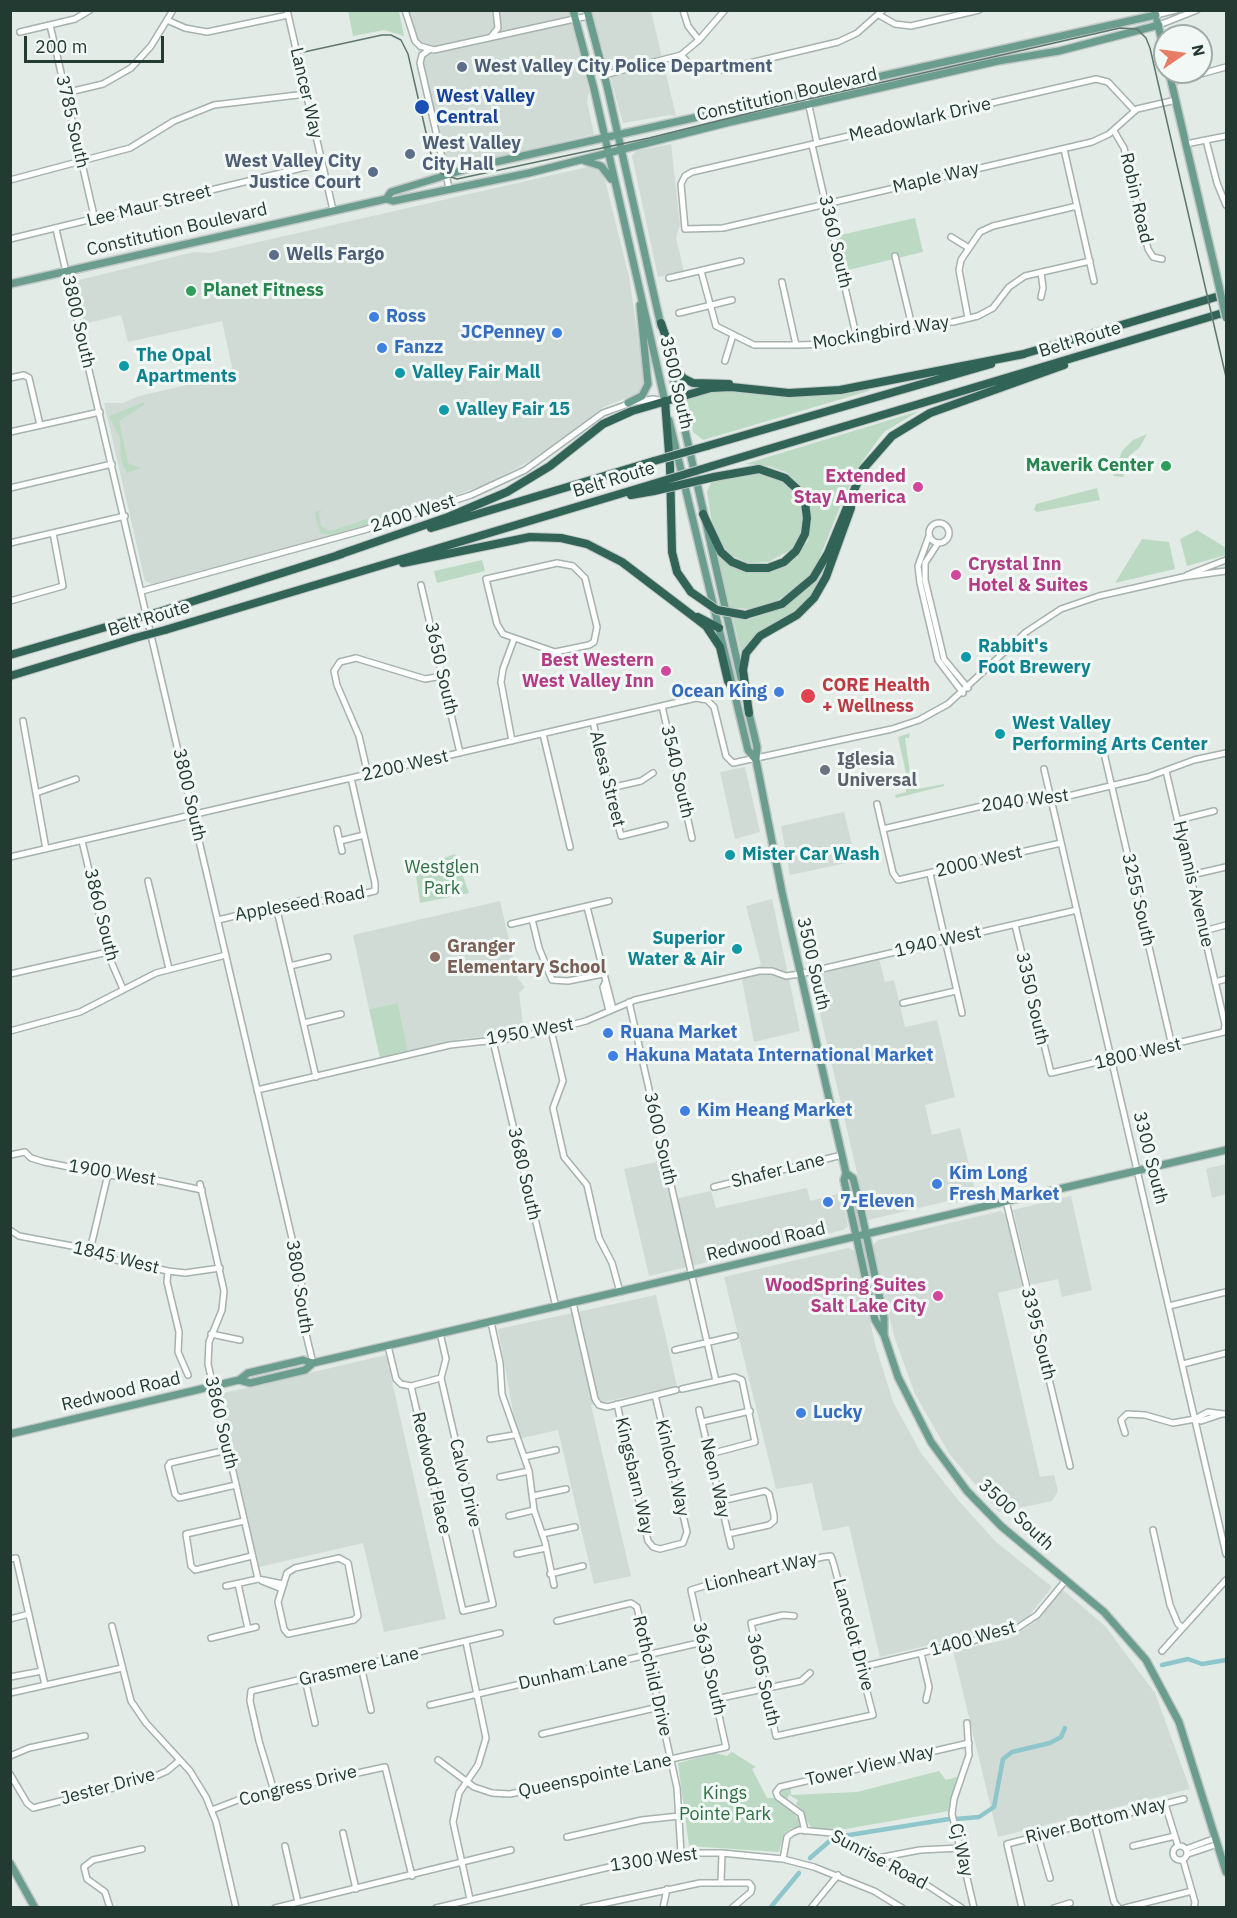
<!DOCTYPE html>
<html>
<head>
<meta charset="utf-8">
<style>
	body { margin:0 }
	#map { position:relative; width:1237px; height:1918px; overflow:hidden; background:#e2ebe6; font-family:"IBM Plex Sans",sans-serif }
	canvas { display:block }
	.frame { position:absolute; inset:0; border:12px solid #233a33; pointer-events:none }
	.north { position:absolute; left:1153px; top:24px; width:60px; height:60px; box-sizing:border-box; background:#f2f8f5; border:2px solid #9faca7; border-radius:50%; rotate:77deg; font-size:16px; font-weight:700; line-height:24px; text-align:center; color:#233a33 }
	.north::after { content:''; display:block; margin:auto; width:21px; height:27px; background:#e77d64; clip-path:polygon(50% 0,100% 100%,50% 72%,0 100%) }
	.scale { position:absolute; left:24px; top:36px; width:140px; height:27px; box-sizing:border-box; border:3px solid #233a33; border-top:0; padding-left:8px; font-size:18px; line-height:21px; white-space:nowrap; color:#233a33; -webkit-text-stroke:4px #f2f8f5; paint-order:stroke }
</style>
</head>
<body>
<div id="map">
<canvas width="1237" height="1918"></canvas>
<div class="frame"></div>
<div class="north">N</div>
<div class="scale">200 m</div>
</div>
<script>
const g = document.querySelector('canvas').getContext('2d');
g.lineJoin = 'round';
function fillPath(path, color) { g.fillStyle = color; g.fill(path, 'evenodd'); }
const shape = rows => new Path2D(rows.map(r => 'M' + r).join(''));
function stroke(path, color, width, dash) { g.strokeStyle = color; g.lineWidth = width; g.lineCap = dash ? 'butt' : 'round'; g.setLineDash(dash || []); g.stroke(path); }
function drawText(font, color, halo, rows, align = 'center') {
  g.font = font + ' "IBM Plex Sans",sans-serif'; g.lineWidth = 6; g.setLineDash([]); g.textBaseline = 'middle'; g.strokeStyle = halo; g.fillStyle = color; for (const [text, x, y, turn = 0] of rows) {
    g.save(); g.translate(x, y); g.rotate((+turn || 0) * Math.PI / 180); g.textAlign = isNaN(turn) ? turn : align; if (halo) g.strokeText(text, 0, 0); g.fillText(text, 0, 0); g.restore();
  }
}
const built = shape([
	[409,11,569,11,589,92,587,102,594,134,452,168,443,161],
	[592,11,651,11,676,116,670,115,623,123],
	[671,144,680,224,676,238,684,271,658,277,632,156,636,151],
	[592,166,597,166,605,180,629,277,645,383,641,392,604,407,541,455,487,484,367,526,152,584,145,581,104,403,123,403,139,396,231,375,232,367,222,321,128,342,121,315,84,324,75,281,194,252,210,253],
	[745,767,760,832,735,839,720,772],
	[844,812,856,861,790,875,781,826],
	[772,899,800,1031,754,1042,742,980,761,964,746,906],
	[500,901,518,979,525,987,519,993,524,1032,462,1039,408,1051,398,1003,369,1009,353,935],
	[879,959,885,982,894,980,905,1027,937,1020,955,1097,925,1105,932,1135,960,1128,977,1198,949,1204,948,1201,868,1220,811,975],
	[661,1161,670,1200,711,1191,716,1208,807,1188,810,1201,841,1193,848,1226,843,1230,649,1276,624,1169],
	[1226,1164,1226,1194,1212,1198,1206,1169],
	[1071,1196,1092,1290,1062,1297,1058,1279,1031,1285,1013,1210],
	[1001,1211,1006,1215,1023,1287,998,1293,1040,1477,1054,1475,1058,1491,1052,1501,999,1512,950,1455,915,1394,894,1336,873,1245,878,1240],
	[848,1248,855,1251,875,1344,893,1402,921,1453,958,1500,996,1542,1052,1587,1027,1618,1012,1625,880,1657,849,1526,823,1531,812,1483,776,1489,724,1277],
	[656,1295,677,1386,591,1405,631,1576,594,1584,558,1430,518,1439,498,1329],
	[386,1355,446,1619,384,1632,363,1543,259,1567,220,1398,224,1393],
	[1063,1590,1105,1626,1155,1693,1190,1789,998,1837,953,1651,1009,1639,1035,1622]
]);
const green = shape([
	[348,11,399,11,404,36,384,30,353,36],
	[915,218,923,252,844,271,836,236],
	[868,388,869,391,703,440,693,432,685,398,724,389],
	[144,402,144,405,119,421,128,463,141,468,127,473,121,460,120,438,109,416],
	[919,411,884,432,861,463,844,497,815,569,797,587,775,602,753,609,730,608,717,553,737,568,757,572,777,569,793,559,808,541,812,520,809,500,800,485,786,472,768,466,745,464],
	[1147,434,1140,447,1129,456,1123,477,1113,476,1122,451,1133,440],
	[752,472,770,473,792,487,804,515,799,537,792,549,769,562,749,563,730,555,716,536,711,517,707,492,712,480],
	[1097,488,1100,500,1037,512,1034,510,1036,504],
	[406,505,413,512,332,535,321,534,315,516,316,511,323,510,319,512,321,526,330,531,382,514,383,516,403,510],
	[1197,530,1226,548,1226,555,1187,566,1180,539],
	[1142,539,1169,542,1175,569,1115,583],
	[830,556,814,594,798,609,759,633,741,653,733,618,753,618,787,604],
	[482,560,485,571,437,583,434,571],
	[910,733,909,738,905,738,912,787,917,789,944,784,944,786,896,798,895,795,906,792,906,788,909,787,898,737],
	[455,854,469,893,420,903,415,868],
	[398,1003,408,1051,380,1058,369,1009],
	[732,1752,756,1767,752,1769,767,1798,775,1798,785,1805,802,1822,801,1827,791,1828,784,1834,779,1852,689,1846,678,1763,716,1753,727,1756],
	[939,1771,946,1780,957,1777,949,1811,834,1831,829,1829,813,1830,796,1804,798,1800,789,1795,787,1799,784,1797,781,1794,782,1790,791,1788,791,1795,857,1792]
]);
const canal = shape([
	[1162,1665,1188,1659,1202,1664,1226,1660],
	[956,1819,979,1817,994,1807,1003,1759,1012,1752,1050,1743,1061,1737,1065,1728],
	[843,1836,949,1819],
	[810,1858,832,1839],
	[770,1908,799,1873]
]);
const minor = shape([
	[287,10,333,210],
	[405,10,415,41,420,46,434,50,588,16],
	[683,10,688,26,699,40],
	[879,15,895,24,911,26,979,10],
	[1156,15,1176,10],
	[167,20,185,28,207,32,288,15],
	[50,25,95,220],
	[1159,25,1197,10],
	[20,32,75,19,90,10],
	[491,37,498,28,496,10],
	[429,50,422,55,420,63,449,188],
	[681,55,694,69,716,71,838,42,857,33,883,10],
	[604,75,681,55,699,40,725,10],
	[1172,82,1226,67],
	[806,92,817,143],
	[65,93,103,84,131,68,151,46,173,10],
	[1135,111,1108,82,1096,79,692,172,685,176,681,184,685,229,723,228,1092,142,1109,134,1137,109,1176,100],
	[1114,131,1124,148,1148,249,1153,257,1162,259],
	[1206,140,1217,183,1226,205],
	[1186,144,1226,136],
	[812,145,857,339],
	[1064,149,1094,281],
	[10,180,130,148,174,121,214,105,306,94],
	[56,229,301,1277,304,1326,313,1363],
	[951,237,969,248],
	[10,239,322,163],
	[895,256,912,326],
	[701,271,716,326,754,345,796,345,833,344,921,324,953,322,978,316,993,308,1009,287,1025,276,1090,261],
	[1041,272,1043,288,1041,297],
	[669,278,741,261],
	[782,282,796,345],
	[679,313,732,300],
	[968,318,959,270,961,260,980,232,993,226,1077,206],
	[725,361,733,335],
	[10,378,24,375,29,378,40,425],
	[10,432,100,412],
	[10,488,112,464],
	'929 533a10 10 0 1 1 20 0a10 10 0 1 1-20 0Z',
	[929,536,918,566,920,583,938,660,963,693],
	[10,543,125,516],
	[938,543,925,563,925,580,944,659,968,688],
	[557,563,573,566,585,578,597,627,594,642,589,645,555,652,503,634,497,624,486,579,557,563],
	[1187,575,1226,560],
	[421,585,460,753],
	[142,591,364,530,471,495,525,470,603,413,634,402,653,399,664,401],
	[10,601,63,586,53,533],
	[662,706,692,838],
	[23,721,46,849],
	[593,722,621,836,665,825],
	[543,734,570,847],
	[512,741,501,682,503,669,514,639],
	[1104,753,1172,1046],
	[1044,769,1226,1554],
	[368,775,359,736,337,685,334,671,340,662,356,658,425,679,442,676],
	[610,788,641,781,653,773],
	[36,793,76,779],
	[877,804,893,873,898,880,1061,843],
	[1178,820,1214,811],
	[337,829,342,851],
	[883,829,1008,800,1060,798,1148,777,1194,760,1226,753],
	[82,841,110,959,123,989],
	[340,841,364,835],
	[10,857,696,698,707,700,714,707,726,756,733,763,892,729,919,720,948,704,1026,632,1061,609,1099,596,1183,577,1226,571],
	[930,874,962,1013],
	[1191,875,1226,867],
	[148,881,169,969],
	[276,906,316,1077],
	[587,907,613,1009],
	[532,919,539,948,552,980,568,981,603,974],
	[218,920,303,900,330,901,375,891,375,883,351,778],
	[511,924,609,901],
	[1015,925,1051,1073,1224,1032,1225,1024,1166,771],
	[1204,931,1226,925],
	[290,966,328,957],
	[10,974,108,952],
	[1215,982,1226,979],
	[605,983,603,987,609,1011],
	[629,1002,716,1381],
	[903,1003,956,991],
	[304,1023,341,1014],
	[551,1030,563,1081,553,1108,564,1157,587,1185,599,1238,612,1263,620,1292],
	[10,1031,80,1012,156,973,226,955],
	[493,1041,556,1307],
	[257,1090,450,1045,514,1038,551,1030,586,1021,635,1000,759,971,772,971,786,976,800,974,1077,910],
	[10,1155,25,1152,31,1158,44,1162,120,1177,136,1176,202,1190],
	[200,1184,224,1291,222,1310,209,1342,208,1364,258,1579],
	[714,1187,842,1155],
	[1006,1201,1070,1466],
	[10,1230,19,1236,88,1249,97,1256,168,1271,185,1273,220,1268],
	[88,1249,92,1242,108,1174],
	[168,1271,167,1282,179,1332,178,1352,188,1375],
	[573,1303,595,1399,599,1405,607,1407,676,1390],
	[1169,1306,1226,1292],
	[491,1322,500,1363,502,1394,529,1471,534,1510,545,1542,554,1585],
	[211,1334,240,1340],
	[388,1346,396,1379,401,1384,411,1386,441,1378],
	[675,1350,735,1336],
	[1183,1364,1226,1353],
	[411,1386,463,1611,493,1604,441,1378,446,1359,440,1333],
	[682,1389,735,1377,742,1380,755,1442,710,1454],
	[617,1404,648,1541,653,1547,660,1549,683,1543,687,1532,655,1395],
	[699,1410,731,1546],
	[1195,1419,1201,1421,1222,1414],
	[702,1422,750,1411],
	[1125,1433,1121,1420,1127,1414,1145,1415,1173,1423,1195,1419,1208,1412,1224,1414],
	[490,1439,514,1435],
	[227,1450,170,1463,168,1466,175,1494,179,1498,236,1485],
	[524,1457,556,1450],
	[500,1477,529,1471],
	[533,1496,566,1489],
	[721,1501,765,1491,769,1494,774,1515,774,1521,769,1525,728,1534],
	[509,1516,534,1510],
	[244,1521,186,1534,191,1566,195,1570,252,1556],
	[1153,1530,1170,1605,1178,1624,1183,1628],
	[542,1534,575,1527],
	[517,1554,546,1548],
	[339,1558,348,1563,358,1616,354,1620,288,1634,284,1629,278,1602,287,1573,295,1568,339,1558],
	[10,1559,16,1558,45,1685],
	[550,1574,583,1566],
	[262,1581,282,1589],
	[238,1584,248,1629],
	[226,1586,258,1579,283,1584],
	[10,1619,29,1614],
	[557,1621,631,1603,637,1607,677,1788,681,1853],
	[112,1626,131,1701,146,1723,190,1771,206,1797,216,1822,236,1908],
	[211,1638,256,1627],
	[466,1642,486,1738,478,1765,459,1793,453,1822,470,1899],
	[1162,1651,1226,1580],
	[921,1653,929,1687,926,1700],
	[361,1666,371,1710],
	[862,1667,1013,1631,1037,1615,1066,1580],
	[10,1677,42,1671],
	[305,1679,315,1723],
	[10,1693,122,1668],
	[716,1699,801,1681,810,1673],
	[430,1705,703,1642],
	[967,1723,969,1755,954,1799,952,1814,974,1908],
	[542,1734,659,1707],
	[10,1756,29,1748,85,1736],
	[438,1760,474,1787,492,1793,510,1794,726,1747,691,1590,730,1578,823,1557,831,1556,834,1565,873,1715,776,1736,751,1623,783,1615,794,1616],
	[10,1774,27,1803,33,1808,149,1779,167,1771,180,1760],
	[274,1791,259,1741,250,1701,251,1691,500,1633],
	[1165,1804,1178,1846],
	[212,1810,243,1798,385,1767,412,1876],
	[1094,1822,1114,1902,1119,1908],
	[805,1831,801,1814,778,1797,776,1792,780,1787,969,1743],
	[343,1833,356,1889],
	[1038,1836,1050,1878],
	[567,1837,642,1820,679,1816],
	'1173 1853a7 7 0 1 1 14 0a7 7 0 1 1-14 0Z',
	[285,1846,298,1902],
	[1133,1846,1175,1836],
	[1186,1849,1216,1838],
	[1188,1854,1218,1844],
	[878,1858,920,1850,960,1848],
	[783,1859,787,1837,792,1833,799,1830,832,1833,845,1842,913,1876,962,1908],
	[1183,1860,1195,1902,1194,1908],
	[721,1881,722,1853],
	[110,1908,105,1892,87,1879,84,1867,93,1860,142,1849],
	[275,1908,511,1850],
	[436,1908,643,1859,681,1853,722,1853,783,1859,814,1867,874,1891,902,1908],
	[583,1908,700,1883,749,1883,752,1887,751,1892,732,1908],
	[663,1908,667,1889],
	[811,1908,838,1875],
	[1022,1908,1007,1844,1184,1799],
	[1054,1908,1070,1903],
	[1125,1908,1192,1891]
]);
const major = shape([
	[573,10,594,89,666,406],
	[587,10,607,86,661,326],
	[1157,21,1165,53],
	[1169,72,1216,273],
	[585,161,601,166,611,179],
	[386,199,391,192,473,167,1156,15],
	[10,284,386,199,393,201,529,173,726,123,998,61,1059,51,1159,25],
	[666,346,741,678],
	[628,403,642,396,648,384,640,305],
	[669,420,748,750,756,760],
	[748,709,757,747,756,760,782,892,846,1173,844,1180,868,1290,875,1320,884,1335,898,1377,931,1442,967,1491,1001,1526,1104,1612,1146,1660,1179,1722,1226,1872],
	[846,1173,853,1178,860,1206,884,1318,884,1335],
	[239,1380,250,1383,305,1370,313,1363,1226,1150],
	[10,1434,239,1380,248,1373,303,1360,313,1363],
	[10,1863,35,1908]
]);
const highway = shape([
	[661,323,677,369,683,378,693,383,729,384],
	[1020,355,1226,294],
	[665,401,670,466,672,552,677,572,691,592],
	[707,446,991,364],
	[712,466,1226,312],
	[631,495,654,491],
	[703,514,721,552,732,562,747,568,768,568,784,562,796,551,805,534,807,518,805,503,797,489,785,478,759,469,714,477],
	[431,528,654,461],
	[338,555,448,517,507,492,550,466,603,424,632,411,711,388,731,387,789,393,840,390,1024,354],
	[403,563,530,537,561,538,587,544,622,562,706,626,720,647,728,681,734,690],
	[162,611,342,554],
	[745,615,782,604,813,578,828,553,863,469,892,436,930,413,1064,365],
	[698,617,719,628],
	[165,630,653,484],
	[10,655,130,620],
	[10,676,135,638],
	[749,713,743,670,746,653,760,636,797,615,814,598,826,577,851,508]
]);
const tram = shape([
	[304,52,382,35,391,35,401,40,408,54,433,163,442,174,457,179,649,138,778,106,1120,28,1137,29,1146,38,1150,48,1226,377]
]);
const majorBridge = shape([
	[1216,273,1226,318]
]);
const highwayBridge = shape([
	[654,461,707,446],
	[653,484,712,466],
	[654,491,714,477],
	[691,592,717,610,745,615],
	[130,620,162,611],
	[135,638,165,630]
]);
const markers = [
	[462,67,6,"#5c6f8a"],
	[422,107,8,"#1a4fb4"],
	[410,154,6,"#5c6f8a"],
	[373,172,6,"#5c6f8a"],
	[274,255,6,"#5c6f8a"],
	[191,291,6,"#2e9e5b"],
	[374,317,6,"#3f7fe0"],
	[557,333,6,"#3f7fe0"],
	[382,348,6,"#3f7fe0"],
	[124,366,6,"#0f9aa8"],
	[400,373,6,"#0f9aa8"],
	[444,410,6,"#0f9aa8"],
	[1166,466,6,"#2e9e5b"],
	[918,487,6,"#d1479c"],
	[956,575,6,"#d1479c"],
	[966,657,6,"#0f9aa8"],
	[666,671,6,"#d1479c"],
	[779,692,6,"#3f7fe0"],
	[808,696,8,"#e0444e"],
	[1000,734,6,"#0f9aa8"],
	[825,770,6,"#6b7280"],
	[730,855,6,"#0f9aa8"],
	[737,949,6,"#0f9aa8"],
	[435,957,6,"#8d6e63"],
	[608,1033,6,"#3f7fe0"],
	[613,1056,6,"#3f7fe0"],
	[685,1111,6,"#3f7fe0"],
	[937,1184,6,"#3f7fe0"],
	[828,1202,6,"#3f7fe0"],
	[938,1296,6,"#d1479c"],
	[801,1413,6,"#3f7fe0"]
];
const serviceNames = [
	["West Valley City Police Department",474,67],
	["West Valley",422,144],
	["City Hall",422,165],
	["West Valley City",361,162,"right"],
	["Justice Court",361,183,"right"],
	["Wells Fargo",286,255]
];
const streetNames = [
	["Lancer Way",306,93,77],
	["Constitution Boulevard",787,95,-13],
	["Meadowlark Drive",920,120,-13],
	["3785 South",72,122,77],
	["Maple Way",936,178,-13],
	["Robin Road",1136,198,77],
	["Lee Maur Street",149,206,-14],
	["Constitution Boulevard",177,230,-13],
	["3360 South",835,242,77],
	["3800 South",78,322,77],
	["Mockingbird Way",881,333,-9],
	["Belt Route",1080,340,-17],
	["3500 South",676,383,77],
	["Belt Route",614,480,-17],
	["2400 West",413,514,-18],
	["Belt Route",149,619,-17],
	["3650 South",441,669,77],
	["2200 West",405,766,-13],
	["3540 South",677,772,77],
	["Alesa Street",607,779,76],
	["3800 South",189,795,77],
	["2040 West",1025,801,-7],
	["2000 West",979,862,-13],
	["Hyannis Avenue",1193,884,77],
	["3255 South",1138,900,77],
	["Appleseed Road",300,904,-10],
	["3860 South",101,915,76],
	["1940 West",938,942,-13],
	["3500 South",813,964,77],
	["3350 South",1032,999,77],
	["1950 West",530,1032,-10],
	["1800 West",1138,1054,-13],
	["3600 South",660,1139,77],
	["3300 South",1150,1158,76],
	["Shafer Lane",778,1171,-14],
	["1900 West",112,1173,9],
	["3680 South",524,1174,77],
	["Redwood Road",766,1242,-13],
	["1845 West",116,1258,14],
	["3800 South",299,1287,81],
	["3395 South",1038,1334,76],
	["Redwood Road",121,1392,-13],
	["3860 South",221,1423,77],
	["Kinloch Way",672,1468,77],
	["Redwood Place",431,1473,77],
	["Kingsbarn Way",634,1476,77],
	["Neon Way",715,1478,77],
	["Calvo Drive",465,1483,77],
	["3500 South",1016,1515,43],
	["Lionheart Way",761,1572,-14],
	["Lancelot Drive",853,1635,75],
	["1400 West",973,1639,-16],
	["Grasmere Lane",359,1667,-13],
	["3630 South",709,1669,77],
	["Dunham Lane",573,1672,-13],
	["Rothchild Drive",652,1676,77],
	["3605 South",763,1680,77],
	["Tower View Way",870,1766,-13],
	["Queenspointe Lane",595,1776,-12],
	["Congress Drive",298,1786,-14],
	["Jester Drive",108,1787,-15],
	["River Bottom Way",1096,1821,-14],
	["Cj Way",961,1850,77],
	["1300 West",654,1860,-8],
	["Sunrise Road",879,1860,28]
];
const transitNames = [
	["West Valley",436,97],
	["Central",436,118]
];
const leisureNames = [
	["Planet Fitness",203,291],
	["Maverik Center",1154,466,"right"]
];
const shopNames = [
	["Ross",386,317],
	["JCPenney",545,333,"right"],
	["Fanzz",394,348],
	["Ocean King",767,692,"right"],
	["Ruana Market",620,1033],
	["Hakuna Matata International Market",625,1056],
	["Kim Heang Market",697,1111],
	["Kim Long",949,1174],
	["Fresh Market",949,1195],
	["7-Eleven",840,1202],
	["Lucky",813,1413]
];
const cultureNames = [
	["The Opal",136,356],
	["Apartments",136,377],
	["Valley Fair Mall",412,373],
	["Valley Fair 15",456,410],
	["Rabbit's",978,647],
	["Foot Brewery",978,668],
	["West Valley",1012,724],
	["Performing Arts Center",1012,745],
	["Mister Car Wash",742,855],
	["Superior",725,939,"right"],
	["Water & Air",725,960,"right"]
];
const hotelNames = [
	["Extended",906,477],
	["Stay America",906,498],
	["Crystal Inn",968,565,"left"],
	["Hotel & Suites",968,586,"left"],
	["Best Western",654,661],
	["West Valley Inn",654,682],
	["WoodSpring Suites",926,1286],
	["Salt Lake City",926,1307]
];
const healthNames = [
	["CORE Health",822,686],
	["+ Wellness",822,707]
];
const worshipNames = [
	["Iglesia",837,760],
	["Universal",837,781]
];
const parkNames = [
	["Westglen",442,868],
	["Park",442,889],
	["Kings",725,1794],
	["Pointe Park",725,1815]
];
const educationNames = [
	["Granger",447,947],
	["Elementary School",447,968]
];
fillPath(built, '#d0dbd5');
fillPath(green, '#bcdac3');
stroke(canal, '#8ec6cc', 4.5);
stroke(minor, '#a5b2ad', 8);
stroke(major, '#c1c8c6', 10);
stroke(highway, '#c1c8c6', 10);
stroke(minor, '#fff', 5);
stroke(major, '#6a9d8d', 7);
stroke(highway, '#316457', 8);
stroke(tram, '#5e766e', 1.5);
stroke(majorBridge, '#c1c8c6', 10, []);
stroke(highwayBridge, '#c1c8c6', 10, []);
stroke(majorBridge, '#6a9d8d', 7);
stroke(highwayBridge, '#316457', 8);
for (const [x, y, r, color] of markers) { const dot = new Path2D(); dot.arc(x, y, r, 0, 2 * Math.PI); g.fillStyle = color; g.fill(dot); stroke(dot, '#f2f8f5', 2); }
drawText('bold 18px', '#4e5e75', '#f2f8f5', serviceNames, 'left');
drawText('18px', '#233a33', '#f2f8f5', streetNames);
drawText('bold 18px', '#164399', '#f2f8f5', transitNames, 'left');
drawText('bold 18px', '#27864d', '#f2f8f5', leisureNames, 'left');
drawText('bold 18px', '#366cbe', '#f2f8f5', shopNames, 'left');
drawText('bold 18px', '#0d838f', '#f2f8f5', cultureNames, 'left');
drawText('bold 18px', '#b23c85', '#f2f8f5', hotelNames, 'right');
drawText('bold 18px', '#be3a42', '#f2f8f5', healthNames, 'left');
drawText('bold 18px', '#5b616d', '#f2f8f5', worshipNames, 'left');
drawText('18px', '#316e45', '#f2f8f5', parkNames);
drawText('bold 18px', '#785e54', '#f2f8f5', educationNames, 'left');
</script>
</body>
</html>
